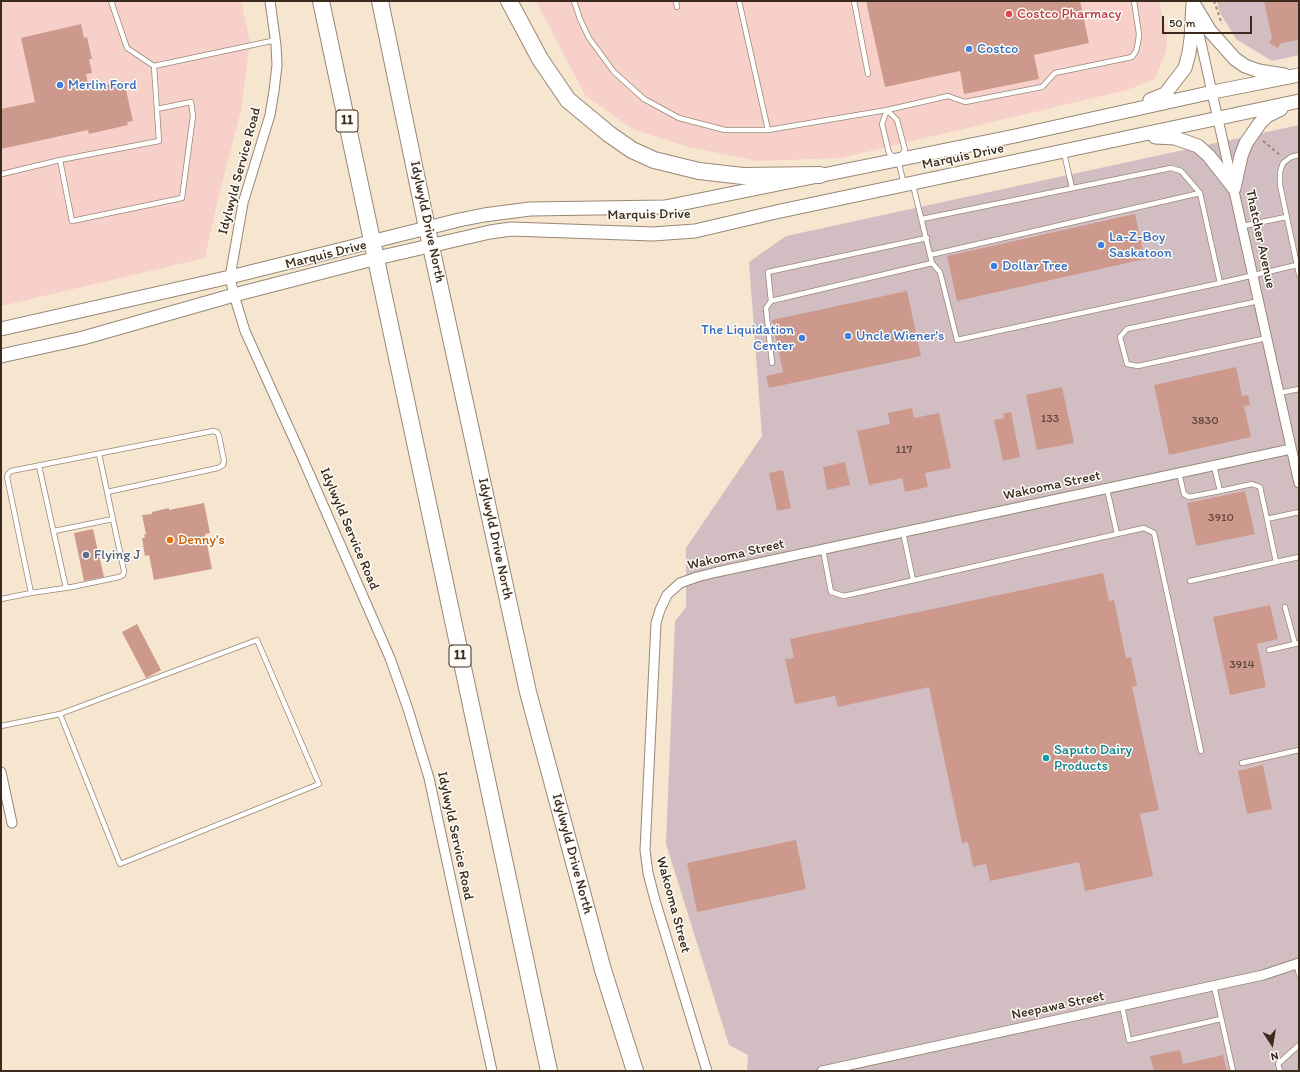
<!DOCTYPE html>
<html>
<head>
<meta charset="utf-8">
<style>
	body { margin:0 }
	#map { position:relative; width:1300px; height:1072px; overflow:hidden; background:#f6e5cf; font-family:Itim,sans-serif }
	canvas { display:block }
	.frame { position:absolute; inset:0; border:2px solid #3b2a1e; pointer-events:none }
	.north { position:absolute; left:1252px; top:1024px; width:40px; height:40px; -webkit-text-stroke:3px #fdfcf7; paint-order:stroke; rotate:168deg; font-size:11px; font-weight:700; line-height:16px; text-align:center; color:#3b2a1e }
	.north::after { content:''; display:block; margin:auto; width:14px; height:18px; background:#3b2a1e; clip-path:polygon(50% 0,100% 100%,50% 72%,0 100%) }
	.scale { position:absolute; left:1162px; top:16px; width:90px; height:18px; box-sizing:border-box; border:2px solid #3b2a1e; border-top:0; padding-left:5px; font-size:12px; line-height:14px; white-space:nowrap; color:#3b2a1e; -webkit-text-stroke:3px #fdfcf7; paint-order:stroke }
</style>
</head>
<body>
<div id="map">
<canvas width="1300" height="1072"></canvas>
<div class="frame"></div>
<div class="north">N</div>
<div class="scale">50 m</div>
</div>
<script>
const g = document.querySelector('canvas').getContext('2d');
g.lineJoin = 'round';
function fillPath(path, color) { g.fillStyle = color; g.fill(path, 'evenodd'); }
const shape = rows => new Path2D(rows.map(r => 'M' + r).join(''));
function stroke(path, color, width, dash) { g.strokeStyle = color; g.lineWidth = width; g.lineCap = dash ? 'butt' : 'round'; g.setLineDash(dash || []); g.stroke(path); }
function drawText(font, color, halo, rows, align = 'center') {
  g.font = font + ' Itim,sans-serif'; g.lineWidth = 3; g.setLineDash([]); g.textBaseline = 'middle'; g.strokeStyle = halo; g.fillStyle = color; for (const [text, x, y, turn = 0] of rows) {
    g.save(); g.translate(x, y); g.rotate((+turn || 0) * Math.PI / 180); g.textAlign = isNaN(turn) ? turn : align; if (halo) g.strokeText(text, 0, 0); g.fillText(text, 0, 0); g.restore();
  }
}
const built = shape([
	[1,1,241,1,250,42,241,110,218,199,205,258,1,306],
	[536,1,1159,1,1167,35,1166,51,1155,79,1127,90,841,158,757,161,685,146,632,129,585,95]
]);
const industrial = shape([
	[1217,1,1299,1,1299,55,1272,61,1236,39,1219,11],
	[1299,125,1299,1071,747,1071,748,1055,729,1045,666,844,675,621,686,607,686,548,762,436,749,262,786,236]
]);
const building = shape([
	[866,1,1080,1,1089,43,1034,55,1039,79,964,94,960,71,885,87],
	[1264,1,1299,1,1299,40,1281,43,1278,48,1269,43,1272,38],
	[81,24,84,38,87,37,92,59,89,59,92,73,86,74,89,89,124,81,133,121,127,122,128,125,89,134,88,130,1,149,1,109,35,102,21,38],
	[1135,214,1145,259,957,301,947,256],
	[907,291,921,356,769,388,766,376,783,372,772,320],
	[1236,367,1242,396,1248,395,1250,405,1244,406,1251,437,1169,455,1154,385],
	[1062,387,1074,443,1037,450,1026,395],
	[912,408,914,418,939,413,951,468,925,473,928,487,905,492,902,478,869,485,857,431,890,424,888,413],
	[1011,412,1020,457,1003,461,994,420,1004,418,1003,414],
	[845,462,850,485,827,490,823,467],
	[783,470,791,508,777,511,769,473],
	[1245,491,1255,534,1196,546,1187,503],
	[204,503,210,533,205,534,212,569,154,580,149,555,145,556,142,538,145,538,144,535,146,534,142,515,152,514,152,512,169,508,169,510],
	[93,529,104,577,84,581,74,533],
	[1103,573,1109,601,1114,600,1126,658,1131,657,1137,686,1132,687,1159,810,1140,814,1153,876,1085,891,1079,862,990,881,986,864,973,867,968,842,962,843,929,687,838,707,835,696,795,704,785,659,794,658,790,639],
	[1270,605,1278,639,1257,644,1266,687,1230,695,1213,617],
	[137,624,161,670,146,678,122,632],
	[1263,765,1272,809,1247,814,1238,771],
	[796,840,806,889,697,912,687,863],
	[1180,1050,1183,1064,1223,1055,1227,1071,1154,1071,1150,1056]
]);
const path = shape([
	[1214,1,1222,24],
	[1263,141,1280,155]
]);
const service = shape([
	[111,1,127,48,154,66],
	[574,1,580,19,589,38,614,72,644,99,679,118,725,130,768,130,887,110,948,96,965,102,1042,87,1055,73,1132,57,1136,51,1138,43,1139,34,1134,1],
	[676,1,677,7],
	[739,1,768,130],
	[854,1,868,74],
	[887,110,882,124,889,153,898,160,904,184],
	[887,110,897,120,905,150,900,157],
	[1064,153,1072,188],
	[60,160,72,221,182,198,193,116,191,102,157,109],
	[2,174,60,160,159,141,154,66,276,40],
	[913,185,932,263,940,272,957,340,1220,283,1297,265,1299,274],
	[922,219,1171,168,1181,171,1200,193,1220,283],
	[1243,226,1286,217],
	[927,238,768,272,771,301,932,263],
	[930,255,1200,193],
	[1297,265,1280,185,1280,172,1283,163,1291,157,1299,155],
	[771,301,766,308,772,363],
	[1259,301,1127,329,1120,337,1127,364,1138,366,1267,338],
	[1279,393,1299,389],
	[39,466,66,588],
	[1214,466,1220,491,1252,484,1260,487,1267,519,1299,512],
	[1179,473,1184,494,1189,497,1220,491],
	[1267,519,1276,562],
	[54,531,113,519],
	[903,532,913,580],
	[1117,534,1144,528,1154,533,1201,751],
	[823,550,831,592,844,596,1117,534,1107,489],
	[1190,581,1299,557],
	[31,593,72,587,119,577,123,575,124,571,99,454],
	[1,599,31,593,7,477,8,474,11,471,213,431,217,432,219,436,224,461,223,465,218,468,107,492],
	[1285,607,1295,644],
	[1269,650,1299,643],
	[1,726,60,714,257,640,319,784,120,864,60,714],
	[1242,763,1299,750],
	[1296,964,1299,974],
	[1214,986,1233,1071],
	[1122,1006,1129,1040,1221,1019],
	[1280,1071,1278,1064,1299,1045]
]);
const minor = shape([
	[270,1,276,45,277,65,274,91,270,115,243,203,230,277,234,295,245,331,302,457,390,658,408,709,429,778,492,1071],
	[1195,16,1299,483],
	[1,772,12,823],
	[707,1071,655,900,648,873,645,850,656,623,660,610,667,595,680,583,697,577,717,572,1291,449],
	[822,1071,1263,975,1299,963]
]);
const secondary = shape([
	[1193,3,1210,31,1235,59,1245,66,1259,71,1284,75],
	[1150,100,1165,94,1185,68,1189,53,1191,39,1193,3],
	[1155,137,1175,138,1198,146,1209,156,1234,188],
	[1234,188,1241,156,1246,143,1260,123,1267,116,1281,109],
	[1,329,230,277,459,220,484,215,530,209,665,207,1015,136,1213,92,1299,75],
	[1,356,83,338,234,295,377,258,490,232,511,229,653,234,695,231,776,212,1299,101]
]);
const trunk = shape([
	[321,1,549,1071],
	[380,1,427,228,528,692,603,970,635,1071],
	[509,1,540,59,568,100,609,134,632,150,654,160,699,171,743,176,820,175]
]);
const markers = [
	[1009,14,4,"#e0444e"],
	[969,49,4,"#3f7fe0"],
	[60,85,4,"#3f7fe0"],
	[1101,245,4,"#3f7fe0"],
	[994,266,4,"#3f7fe0"],
	[848,336,4,"#3f7fe0"],
	[802,338,4,"#3f7fe0"],
	[170,540,4,"#e8710a"],
	[86,555,4,"#5c6f8a"],
	[1046,758,4,"#0f9aa8"]
];
const numberNames = [
	["133",1050,419],
	["3830",1205,421],
	["117",904,450],
	["3910",1221,518],
	["3914",1242,665]
];
const shields = [
	[347,121,22],
	[460,656,22]
];
const shieldNames = [
	["11",347,121],
	["11",460,656]
];
const healthNames = [
	["Costco Pharmacy",1017,14]
];
const shopNames = [
	["Costco",977,49],
	["Merlin Ford",68,85],
	["La-Z-Boy",1109,237],
	["Saskatoon",1109,253],
	["Dollar Tree",1002,266],
	["The Liquidation",794,330,"right"],
	["Center",794,346,"right"],
	["Uncle Wiener's",856,336]
];
const streetNames = [
	["Marquis Drive",963,157,-12],
	["Idylwyld Service Road",240,171,-75],
	["Marquis Drive",649,215,-1],
	["Idylwyld Drive North",427,222,78],
	["Thatcher Avenue",1260,239,78],
	["Marquis Drive",326,255,-14],
	["Wakooma Street",1052,486,-12],
	["Idylwyld Service Road",349,529,67],
	["Idylwyld Drive North",495,539,78],
	["Wakooma Street",736,555,-13],
	["Idylwyld Service Road",455,836,78],
	["Idylwyld Drive North",572,854,75],
	["Wakooma Street",673,905,75],
	["Neepawa Street",1058,1006,-12]
];
const foodNames = [
	["Denny's",178,540]
];
const serviceNames = [
	["Flying J",94,555]
];
const cultureNames = [
	["Saputo Dairy",1054,750],
	["Products",1054,766]
];
fillPath(built, '#f7d0ca');
fillPath(industrial, '#d2bec2');
fillPath(building, '#cd998d');
stroke(service, '#988876', 6);
stroke(minor, '#988876', 11);
stroke(secondary, '#988876', 15);
stroke(trunk, '#988876', 18);
stroke(path, '#988876', 2, [3, 3]);
stroke(service, '#fff', 4.5);
stroke(minor, '#fff', 9);
stroke(secondary, '#fff', 13);
stroke(trunk, '#fff', 16);
for (const [x, y, r, color] of markers) { const dot = new Path2D(); dot.arc(x, y, r, 0, 2 * Math.PI); g.fillStyle = color; g.fill(dot); stroke(dot, '#fdfcf7', 1.5); }
drawText('12px', '#60463a', null, numberNames);
for (const [x, y, w] of shields) { const box = new Path2D(); box.roundRect(x - w / 2, y - 11, w, 22, 3); g.fillStyle = '#fdfcf7'; g.fill(box); stroke(box, '#3b2a1e', 1); }
drawText('bold 13px', '#3b2a1e', null, shieldNames);
drawText('14px', '#be3a42', '#fdfcf7', healthNames, 'left');
drawText('14px', '#366cbe', '#fdfcf7', shopNames, 'left');
drawText('14px', '#3b2a1e', '#fdfcf7', streetNames);
drawText('14px', '#c56008', '#fdfcf7', foodNames, 'left');
drawText('14px', '#4e5e75', '#fdfcf7', serviceNames, 'left');
drawText('14px', '#0d838f', '#fdfcf7', cultureNames, 'left');
</script>
</body>
</html>
